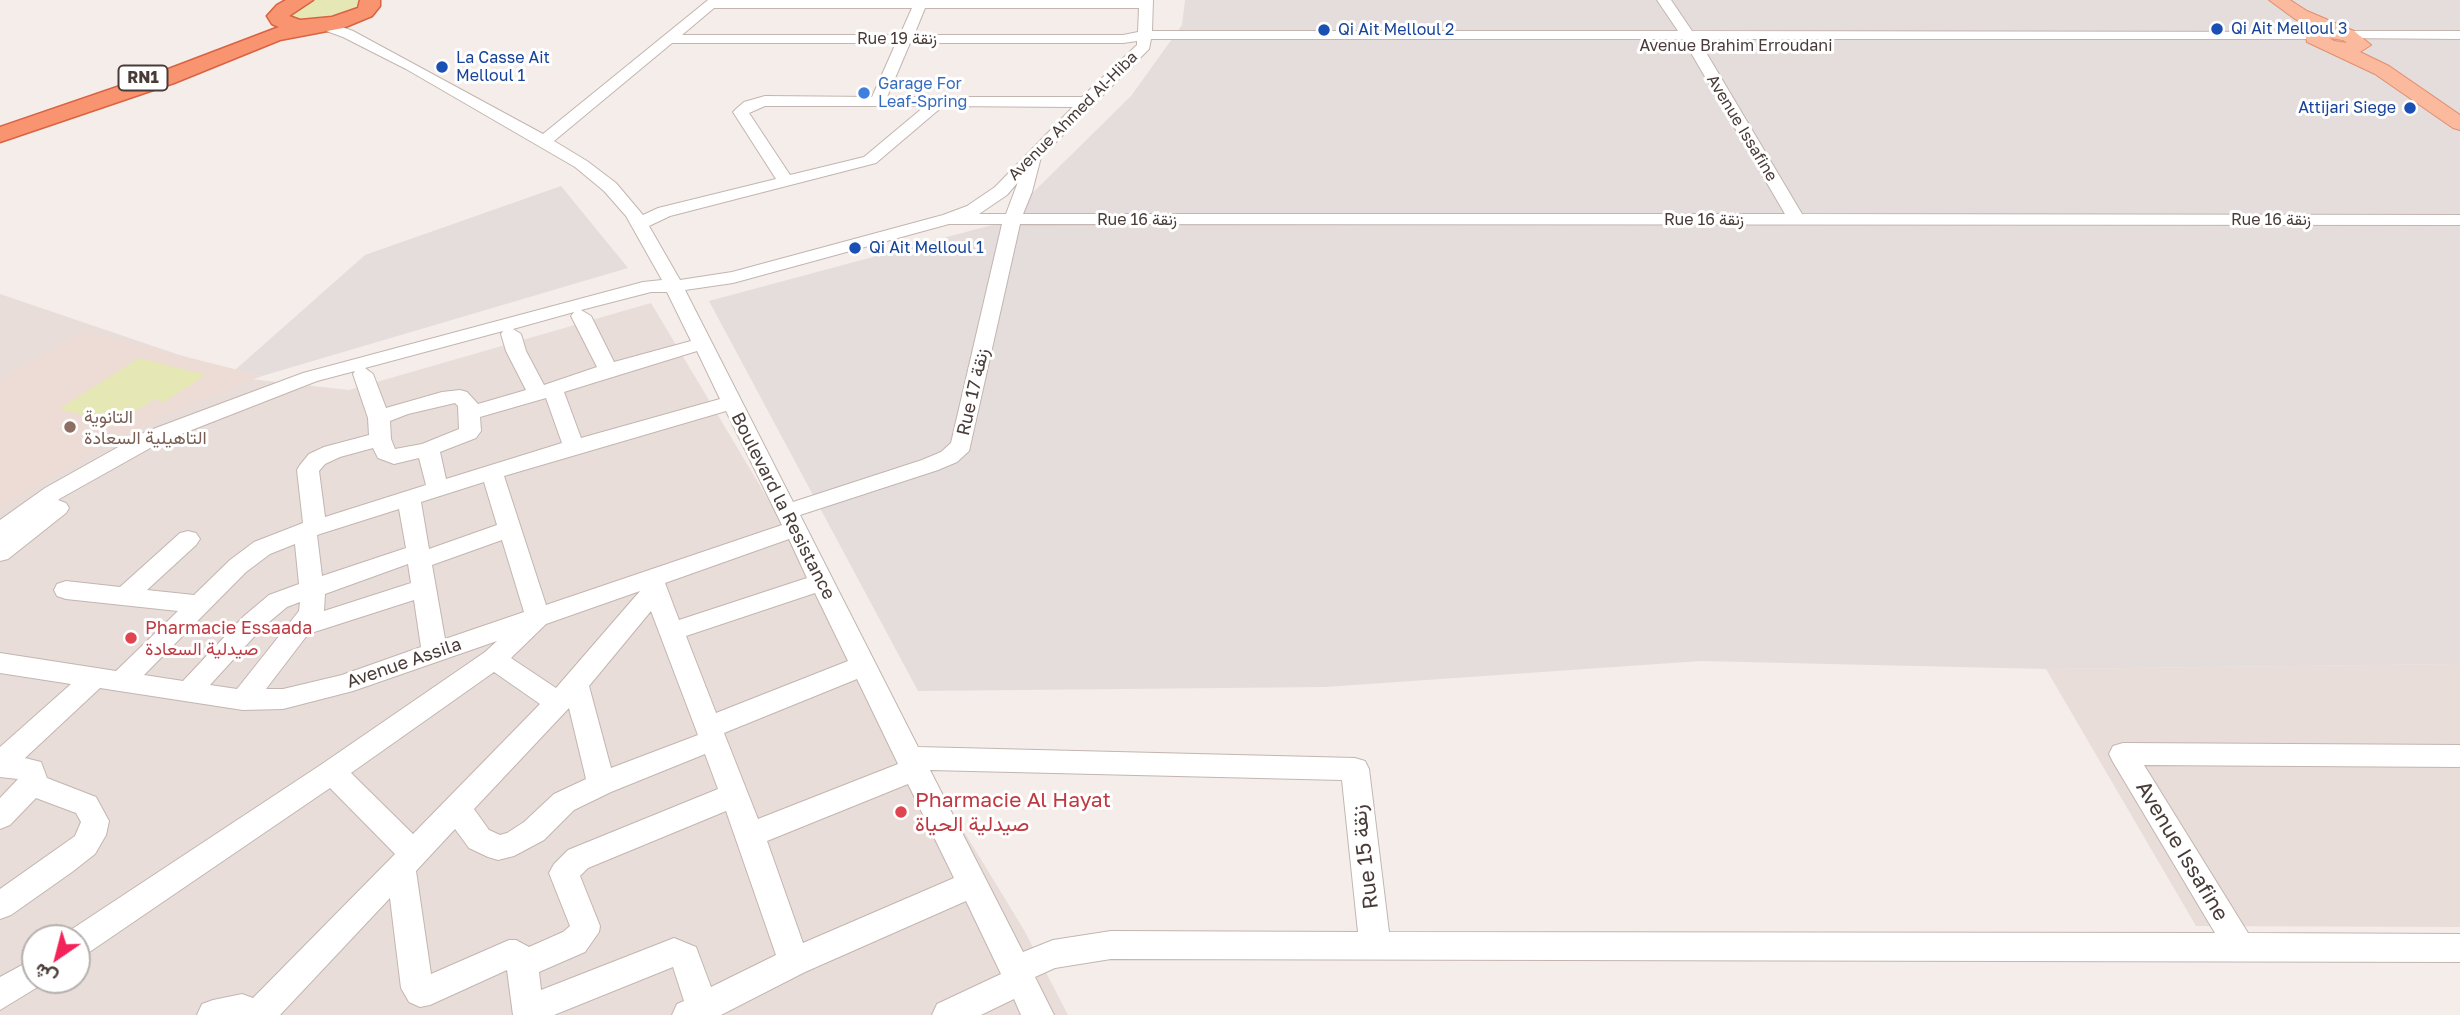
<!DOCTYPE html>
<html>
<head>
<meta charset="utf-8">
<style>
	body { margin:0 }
	#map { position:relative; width:2460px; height:1015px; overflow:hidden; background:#f5edea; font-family:"Golos Text",Vazirmatn,sans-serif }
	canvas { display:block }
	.north { position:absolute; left:21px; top:924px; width:70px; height:70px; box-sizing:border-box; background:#fff; border:2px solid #b6b1af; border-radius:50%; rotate:215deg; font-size:19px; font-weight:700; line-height:28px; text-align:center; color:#493c38 }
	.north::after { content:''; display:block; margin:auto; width:24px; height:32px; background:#f32359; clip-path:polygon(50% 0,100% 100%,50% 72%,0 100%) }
</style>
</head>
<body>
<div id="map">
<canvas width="2460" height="1015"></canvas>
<div class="north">ش</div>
</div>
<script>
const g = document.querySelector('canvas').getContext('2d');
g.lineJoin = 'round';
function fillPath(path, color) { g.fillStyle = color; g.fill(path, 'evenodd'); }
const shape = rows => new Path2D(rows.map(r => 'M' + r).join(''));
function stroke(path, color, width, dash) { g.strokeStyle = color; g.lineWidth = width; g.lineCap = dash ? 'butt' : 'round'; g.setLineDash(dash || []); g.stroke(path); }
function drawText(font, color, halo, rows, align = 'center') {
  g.font = font + ' "Golos Text",Vazirmatn,sans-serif'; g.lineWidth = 6; g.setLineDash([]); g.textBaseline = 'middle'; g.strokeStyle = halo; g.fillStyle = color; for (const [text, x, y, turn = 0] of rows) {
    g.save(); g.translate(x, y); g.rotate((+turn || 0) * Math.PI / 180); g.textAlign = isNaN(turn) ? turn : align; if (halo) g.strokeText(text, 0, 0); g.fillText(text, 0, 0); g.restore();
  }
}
const residential = shape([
	[0,294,250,379,349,390,651,303,815,578,863,666,1024,930,1068,1015,0,1015],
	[35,938,77,938,77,980,35,980],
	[2460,664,2460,927,2196,926,2046,669]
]);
const industrial = shape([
	[1185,0,2460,0,2460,664,2046,669,1701,661,1325,687,918,691,709,301,1003,222,1131,96,1182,25],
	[561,186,628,268,262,376,235,370,365,255]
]);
const education = shape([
	[84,331,262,376,174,411,107,444,0,509,0,379]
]);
const green = shape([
	[310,0,364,0,357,13,299,24,285,13],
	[139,358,206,375,164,402,154,399,117,424,59,409]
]);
const minor = shape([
	[708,0,1153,0,1152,31,1678,31,1657,0,1671,0,1692,31,2318,32,2318,38,2313,39,1698,39,1802,214,2460,215,2460,225,1020,224,969,451,957,462,938,470,800,515,918,747,1355,758,1365,761,1369,769,1389,932,2215,933,2113,762,2109,754,2113,746,2123,743,2460,745,2460,767,2144,765,2248,933,2460,934,2460,962,1111,959,1055,968,1035,977,1054,1015,1021,1015,1014,999,981,1015,932,1015,937,1004,1001,974,966,901,805,972,721,1015,672,1015,677,1004,684,1001,673,967,554,1015,513,1015,507,970,430,1005,420,1007,409,1002,401,988,390,898,280,1015,197,1015,202,1004,213,1000,242,994,253,998,395,854,330,788,88,953,77,957,77,938,64,938,66,933,322,764,485,652,497,641,353,691,283,709,243,710,100,688,25,758,41,762,47,778,96,797,109,821,106,835,95,854,72,872,11,915,0,919,0,889,75,836,81,822,76,813,36,798,10,825,0,829,0,798,18,779,0,777,0,747,71,684,0,673,0,653,116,671,178,611,66,599,57,596,54,590,57,584,66,581,120,587,180,533,188,531,196,533,200,539,196,545,147,590,194,595,230,560,254,542,303,523,297,470,300,465,309,454,324,447,369,435,368,418,353,374,355,371,317,381,161,442,61,498,58,500,66,503,69,508,66,513,8,559,0,561,0,520,45,488,145,432,303,373,643,282,662,280,626,216,604,191,575,167,406,69,343,37,318,28,318,22,328,22,353,31,543,134,708,0],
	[714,8,912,8,900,35,682,35,714,8],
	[925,8,1139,8,1138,32,1123,35,914,35,925,8],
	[1151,39,1683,39,1785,214,1023,214,1032,192,1041,157,1149,49,1151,39],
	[1137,41,1137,45,1082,97,887,97,910,43,1123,43,1137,41],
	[672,43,896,43,872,97,765,96,744,102,736,109,733,112,776,179,658,208,643,215,616,183,587,161,554,141,672,43],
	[765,106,925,106,864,157,790,175,749,113,765,106],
	[943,106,1073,107,995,187,967,206,943,215,732,272,680,280,649,226,670,216,876,163,943,106],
	[1018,182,1006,214,979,214,1007,195,1018,182],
	[949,224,1002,224,951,443,941,452,922,460,793,502,685,290,733,283,949,224],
	[651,292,667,292,691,341,614,362,591,316,581,310,651,292],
	[574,312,571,316,597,367,544,385,526,351,521,334,513,329,574,312],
	[503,331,501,334,506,351,526,390,478,404,467,392,460,390,442,392,386,408,373,374,365,368,503,331],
	[697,351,720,399,581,438,564,392,697,351],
	[546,398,562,443,446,479,440,452,476,438,481,431,480,417,546,398],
	[455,403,458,406,459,429,422,444,395,449,391,439,390,421,408,414,455,403],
	[726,411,782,525,546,605,504,476,726,411],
	[373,448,378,458,394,464,419,458,426,485,325,517,319,471,325,464,340,457,373,448],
	[484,482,497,525,429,549,421,502,484,482],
	[399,509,406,548,322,576,317,535,399,509],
	[789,539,807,578,679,620,665,583,789,539],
	[502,540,524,612,445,639,432,565,502,540],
	[295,544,299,584,269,595,244,616,183,681,144,675,246,572,270,554,295,544],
	[408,564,411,583,324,611,325,594,408,564],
	[640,591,556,688,511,658,546,624,640,591],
	[815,593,848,661,716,713,686,636,815,593],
	[414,600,421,647,342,675,283,689,266,689,308,634,414,600],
	[300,602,299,611,237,689,210,685,262,628,287,607,300,602],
	[651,611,698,735,611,768,589,686,651,611],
	[494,672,540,704,413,834,351,773,494,672],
	[857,679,898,764,758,819,724,733,857,679],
	[569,708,586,779,554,794,524,822,507,833,500,835,489,830,474,809,569,708],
	[705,754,718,789,568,850,554,864,549,873,570,926,563,932,529,947,516,940,509,940,431,974,416,871,455,829,469,848,488,857,498,860,514,856,544,840,574,810,611,792,705,754],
	[930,770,1342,780,1358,932,1111,931,1053,940,1023,952,930,770],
	[908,784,954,878,803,943,767,841,908,784],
	[726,811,776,955,711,987,696,947,674,938,541,990,539,972,585,952,599,932,600,926,580,876,588,868,726,811],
	[2347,31,2460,31,2460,39,2342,38,2342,32,2347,31],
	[35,958,35,980,47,980,46,982,0,1010,0,977,35,958]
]);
const major = shape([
	[2269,0,2290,0,2307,11,2354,31,2371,45,2360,52,2389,66,2460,115,2460,130,2453,128,2375,74,2307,42,2305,34,2315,28,2295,19,2269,0],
	[2329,38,2343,40,2347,43,2334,41,2329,38]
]);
const highway = shape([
	[286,0,313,0,289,16,300,20,332,17,358,8,360,0,380,0,380,6,372,16,343,28,280,40,174,83,0,142,0,127,158,73,279,27,272,24,267,16,277,5,286,0]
]);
const markers = [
	[2217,29,7,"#1a4fb4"],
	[1324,30,7,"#1a4fb4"],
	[442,67,7,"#1a4fb4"],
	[864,93,7,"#3f7fe0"],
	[2410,108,7,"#1a4fb4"],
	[855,248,7,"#1a4fb4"],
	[70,427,7,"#8d6e63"],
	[131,638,7,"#e0444e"],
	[901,812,7,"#e0444e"]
];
const farTransitnames = [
	["Qi Ait Melloul 3",2231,29],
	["Qi Ait Melloul 2",1338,30],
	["La Casse Ait",456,58],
	["Melloul 1",456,76],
	["Attijari Siege",2396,108,"right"],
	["Qi Ait Melloul 1",869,248]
];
const farStreetnames = [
	["Rue 19 زنقة",897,39],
	["Avenue Brahim Erroudani",1736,46],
	["Avenue Ahmed Al-Hiba",1073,116,-45],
	["Avenue Issafine",1742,128,59],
	["Rue 16 زنقة",1137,220],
	["Rue 16 زنقة",1704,220],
	["Rue 16 زنقة",2271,220]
];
const shields = [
	[143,78,49]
];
const shieldNames = [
	["RN1",143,78]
];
const farShopnames = [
	["Garage For",878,84],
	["Leaf-Spring",878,102]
];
const streetNames = [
	["Rue 17 زنقة",973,392,-77],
	["Boulevard la Resistance",783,506,63],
	["Avenue Assila",404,663,-19]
];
const educationNames = [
	["التانوية",84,417],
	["التاهيلية السعادة",84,438]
];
const healthNames = [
	["Pharmacie Essaada",145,628],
	["صيدلية السعادة",145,649]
];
const nearHealthnames = [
	["Pharmacie Al Hayat",915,800],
	["صيدلية الحياة",915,824]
];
const nearStreetnames = [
	["Avenue Issafine",2182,851,59],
	["Rue 15 زنقة",1365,857,-97]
];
fillPath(residential, '#e8ddd9');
fillPath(industrial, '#e4dddc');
fillPath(education, '#eddcd5');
fillPath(green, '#e5e7b5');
stroke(minor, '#c3b5b0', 2);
stroke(major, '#e18e6c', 2);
stroke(highway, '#d96240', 3);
fillPath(minor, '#fff');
fillPath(major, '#fbba9d');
fillPath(highway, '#f99471');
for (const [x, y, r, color] of markers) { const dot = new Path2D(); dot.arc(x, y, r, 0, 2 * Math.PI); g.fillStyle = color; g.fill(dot); stroke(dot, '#fff', 2.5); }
drawText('16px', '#164399', '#fff', farTransitnames, 'left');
drawText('16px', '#493c38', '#fff', farStreetnames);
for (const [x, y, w] of shields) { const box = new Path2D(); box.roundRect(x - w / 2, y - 12.5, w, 25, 5); g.fillStyle = '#fff'; g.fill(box); stroke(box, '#493c38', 2); }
drawText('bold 16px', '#493c38', null, shieldNames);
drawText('16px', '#366cbe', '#fff', farShopnames, 'left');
drawText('18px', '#493c38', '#fff', streetNames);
drawText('18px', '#785e54', '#fff', educationNames, 'left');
drawText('18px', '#be3a42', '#fff', healthNames, 'left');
drawText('21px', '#be3a42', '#fff', nearHealthnames, 'left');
drawText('21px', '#493c38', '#fff', nearStreetnames);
</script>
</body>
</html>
